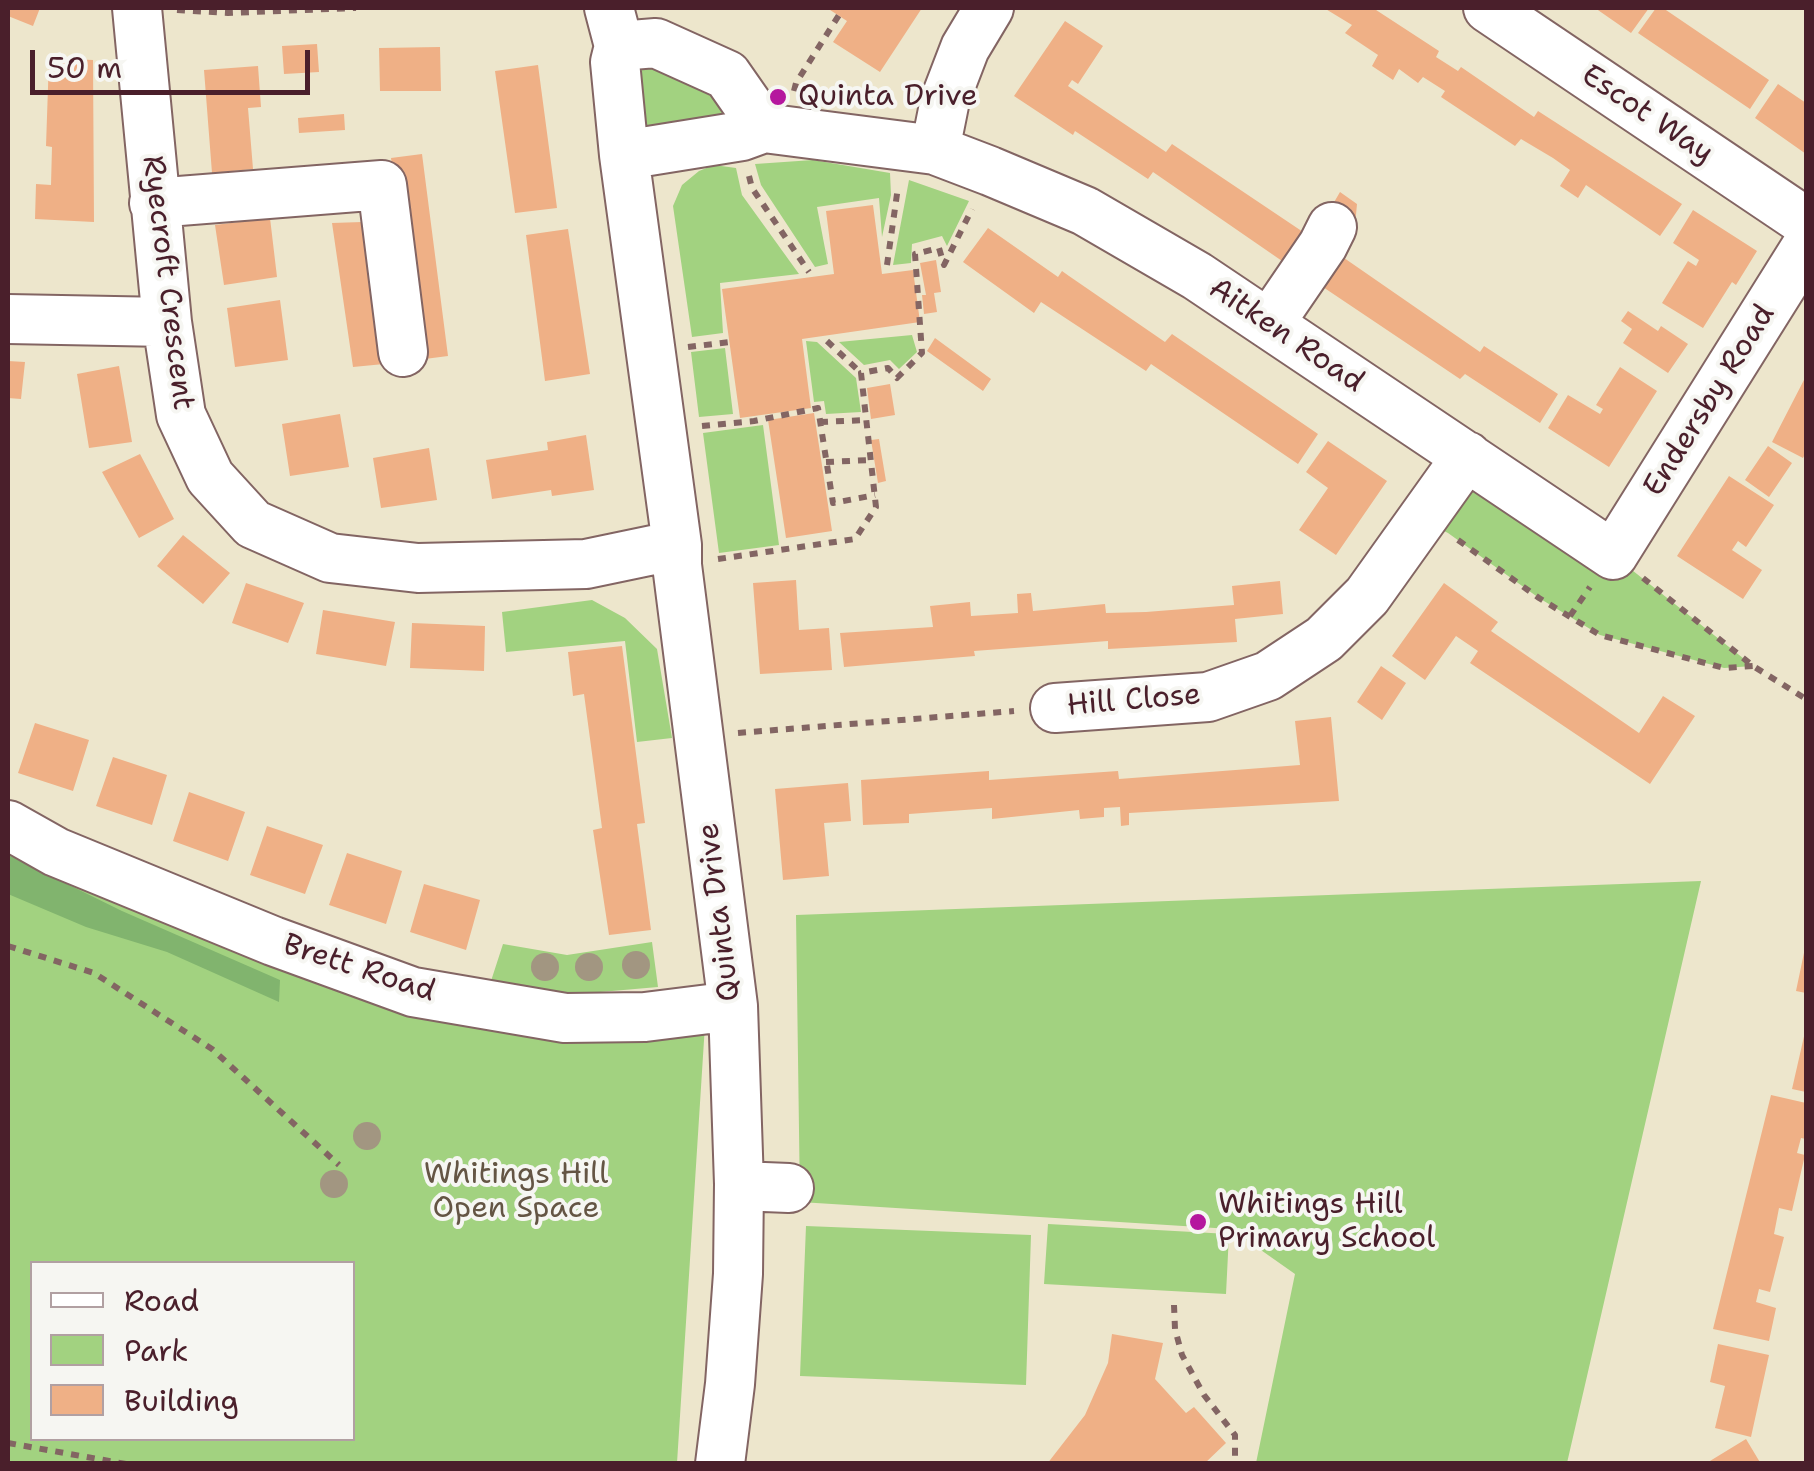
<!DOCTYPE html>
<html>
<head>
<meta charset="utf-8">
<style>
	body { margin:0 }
	#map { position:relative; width:1814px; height:1471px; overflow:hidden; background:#ede6cc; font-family:"Shantell Sans",sans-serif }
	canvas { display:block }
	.frame { position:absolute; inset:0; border:10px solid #4a1f2b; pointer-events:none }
	.legend { position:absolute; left:30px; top:1261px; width:325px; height:180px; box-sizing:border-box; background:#f6f6f2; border:2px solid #b1a0a2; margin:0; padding:12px 18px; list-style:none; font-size:30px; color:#4a1f2b }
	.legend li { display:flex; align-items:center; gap:20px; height:50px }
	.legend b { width:50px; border:2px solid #b1a0a2 }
	.scale { position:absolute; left:30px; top:50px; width:280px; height:45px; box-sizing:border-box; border:5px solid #4a1f2b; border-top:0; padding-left:12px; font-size:30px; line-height:35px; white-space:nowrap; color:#4a1f2b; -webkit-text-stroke:8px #f6f6f2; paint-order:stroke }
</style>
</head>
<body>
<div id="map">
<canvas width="1814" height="1471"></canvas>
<div class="frame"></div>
<ul class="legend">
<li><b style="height:12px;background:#fff"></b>Road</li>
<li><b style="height:28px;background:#a2d280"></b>Park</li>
<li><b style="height:28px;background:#efb086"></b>Building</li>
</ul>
<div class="scale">50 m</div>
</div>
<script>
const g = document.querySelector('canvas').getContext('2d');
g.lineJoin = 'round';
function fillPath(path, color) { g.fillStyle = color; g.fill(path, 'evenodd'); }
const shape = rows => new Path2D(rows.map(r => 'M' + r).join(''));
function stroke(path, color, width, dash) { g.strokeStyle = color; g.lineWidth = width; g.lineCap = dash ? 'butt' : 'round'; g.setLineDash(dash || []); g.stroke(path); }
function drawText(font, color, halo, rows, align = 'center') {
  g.font = font + ' "Shantell Sans",sans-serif'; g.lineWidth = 8; g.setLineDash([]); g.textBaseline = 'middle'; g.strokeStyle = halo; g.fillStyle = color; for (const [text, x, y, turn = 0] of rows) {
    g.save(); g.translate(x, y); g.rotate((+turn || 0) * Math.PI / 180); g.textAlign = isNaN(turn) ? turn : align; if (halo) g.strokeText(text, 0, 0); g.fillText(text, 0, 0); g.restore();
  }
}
const green = shape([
	[619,46,727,75,764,128,632,154],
	[813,160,890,173,891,195,882,237,879,198,817,207,828,264,815,267,761,185,755,164],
	[714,165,736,168,742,195,799,274,720,283,723,333,692,337,673,206,682,185,699,171],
	[909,180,969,201,947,246,942,236,912,244,911,263,893,265],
	[912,335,917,352,899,369,890,360,864,365,839,342],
	[806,341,817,342,856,378,861,412,826,414,824,401,814,402],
	[725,348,733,414,699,417,691,352],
	[763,425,779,545,719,553,703,433],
	[1467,456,1613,555,1753,666,1724,668,1600,635,1539,598,1448,533,1422,520],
	[592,600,625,618,657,649,672,738,637,742,625,641,506,652,502,612],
	[8,825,413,992,706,1009,677,1463,8,1463],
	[32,1264,352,1264,352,1438,32,1438],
	[1701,881,1567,1463,1256,1463,1295,1274,1231,1229,800,1202,796,915],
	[652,942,658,987,566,995,491,981,503,944,567,955],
	[1048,1224,1229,1234,1226,1294,1044,1284],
	[806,1226,1031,1235,1026,1385,800,1376]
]);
const forest = shape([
	[8,855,122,911,280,980,279,1002,167,952,86,927,8,894]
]);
const building = shape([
	[8,8,40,8,33,26,8,16],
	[827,8,922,8,880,72,833,42,847,21],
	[1324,8,1373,8,1439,51,1436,57,1458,71,1461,67,1534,117,1538,111,1682,204,1660,236,1586,185,1578,198,1560,186,1570,170,1553,158,1521,139,1515,146,1441,97,1445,91,1423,77,1418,83,1399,69,1393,80,1372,66,1378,55,1345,33,1352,25],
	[1595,8,1649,8,1631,33],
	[1656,8,1663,8,1769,80,1750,109,1638,33],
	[1065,21,1103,46,1078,84,1072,80,1068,86,1166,152,1172,144,1318,242,1298,272,1153,172,1148,179,1075,131,1073,135,1014,96],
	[317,44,319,72,284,74,282,46],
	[440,47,441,91,380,91,379,48],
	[49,58,93,60,94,222,35,219,36,184,51,185,52,147,46,146],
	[538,65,557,208,515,213,495,71],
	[258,66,261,107,248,108,253,169,212,173,204,70],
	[1778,84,1806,103,1806,154,1755,118],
	[344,114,345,130,299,133,298,118],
	[422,154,448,356,417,360,391,158],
	[1340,192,1357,204,1354,236,1326,216],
	[873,205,882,274,913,270,920,322,802,339,811,408,740,418,722,289,834,274,826,211],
	[1693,210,1757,251,1736,285,1732,282,1703,328,1662,303,1688,261,1696,266,1699,260,1673,243],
	[270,218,277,277,224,285,215,225],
	[362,222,384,364,353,367,332,223],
	[988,228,1058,277,1062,271,1069,276,1165,342,1172,334,1318,434,1298,464,1151,364,1146,371,1041,302,1034,313,963,262],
	[568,229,590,374,545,381,526,235],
	[1334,251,1480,352,1484,346,1558,394,1540,423,1465,374,1460,379,1314,281],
	[936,260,941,292,934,293,937,312,924,314,922,295,926,295,920,263],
	[280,300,288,360,235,367,227,308],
	[1628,311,1658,331,1661,326,1688,344,1668,373,1623,343,1632,329,1621,321],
	[935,338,991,379,983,391,927,351],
	[8,361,25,362,21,399,8,398],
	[119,366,132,442,89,448,77,374],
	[1620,367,1657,391,1609,467,1548,428,1568,395,1600,414,1603,409,1596,405],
	[1806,376,1806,452,1803,458,1772,442],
	[890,384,895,415,871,419,867,388],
	[814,413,832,531,786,538,768,420],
	[340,414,349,467,290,476,282,424],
	[586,435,594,490,552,496,551,490,492,499,486,460,548,450,547,442],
	[879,439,886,481,878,483,871,440],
	[1328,441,1387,481,1336,555,1299,530,1328,488,1306,472],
	[1768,446,1792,463,1769,497,1745,480],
	[429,448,437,500,381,508,373,458],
	[140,454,174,519,139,538,102,472],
	[1729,476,1774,505,1746,547,1738,541,1732,550,1762,570,1743,599,1677,556],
	[183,535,230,573,203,604,157,566],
	[796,580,799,630,829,628,832,670,760,674,753,583],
	[1280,581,1283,614,1235,619,1237,642,1108,649,1108,641,974,651,975,656,844,667,840,633,933,627,930,606,970,602,971,616,1018,613,1017,594,1031,593,1033,611,1105,604,1106,613,1146,612,1234,605,1232,586],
	[246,583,304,603,288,643,232,623],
	[1444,583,1498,622,1491,631,1639,733,1663,696,1695,716,1650,784,1470,663,1478,651,1456,636,1425,680,1392,656],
	[323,610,395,622,386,666,316,654],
	[412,623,485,626,484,671,410,668],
	[622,646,645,823,637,824,651,930,609,935,593,830,602,828,584,694,573,696,568,652],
	[1381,666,1406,683,1382,720,1357,702],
	[1331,717,1339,801,1129,813,1129,825,1121,826,1120,807,1104,808,1104,817,1080,819,1079,810,992,819,992,808,909,814,909,823,863,825,861,780,989,771,989,780,1118,771,1119,779,1300,765,1295,721],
	[35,723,89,740,73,791,18,773],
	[113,757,167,775,152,825,96,806],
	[848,783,851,821,824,823,829,876,783,880,775,789],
	[189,792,245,812,228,861,173,841],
	[267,826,323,845,305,894,250,875],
	[347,853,402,871,386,924,329,905],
	[424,884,480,900,466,950,410,932],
	[1805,948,1806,949,1806,993,1796,991],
	[1805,1032,1806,1032,1806,1092,1792,1089],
	[1771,1095,1806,1103,1806,1139,1801,1138,1797,1153,1805,1155,1792,1211,1779,1208,1774,1234,1784,1237,1770,1292,1759,1289,1756,1302,1776,1308,1769,1341,1713,1329],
	[1112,1334,1163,1343,1155,1379,1186,1413,1194,1407,1226,1443,1204,1464,1047,1464,1085,1415,1108,1363],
	[1718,1344,1769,1355,1751,1437,1715,1428,1725,1386,1710,1382],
	[1746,1439,1761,1464,1705,1464]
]);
const path = shape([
	[177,10,228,13,356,8],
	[794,91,796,83,839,15],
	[749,176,752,188,809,272],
	[887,265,898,187],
	[827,341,861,373],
	[688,347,730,342],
	[820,422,867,420],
	[702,426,754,421,818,408,833,503,875,495],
	[826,462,871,460],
	[1458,540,1539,598,1600,635,1724,668,1753,666],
	[718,559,855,539,876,507,861,373,888,368,897,378,922,353,915,254,939,248,944,265,972,209],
	[1643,578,1753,666,1806,699],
	[1570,616,1590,587],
	[738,733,1014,711],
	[8,946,94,973,212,1049,339,1165],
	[1174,1305,1175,1329,1182,1355,1204,1395,1235,1435,1235,1464],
	[8,1443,126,1464]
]);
const minor = shape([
	[137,8,167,322,181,415,210,477,253,524,330,558,418,568,586,564,677,545],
	[609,8,619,46,615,62,624,155,677,545,677,565,733,1006,739,1184,738,1274,730,1384,720,1464],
	[1488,8,1806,222],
	[619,46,656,43,727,75,764,128],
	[935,150,945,100,965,48,989,8],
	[624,155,742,136,764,128,935,150,990,171,1085,211,1197,276,1613,555,1806,247],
	[154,203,382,185,403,352],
	[8,319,167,322],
	[1269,324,1323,245,1332,227],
	[1055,708,1208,697,1268,676,1324,639,1367,596,1467,456],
	[8,825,56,852,273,941,413,992,565,1018,645,1017,733,1006],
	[739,1186,789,1188]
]);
const trees = [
	[636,965],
	[545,967],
	[589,967],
	[367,1136],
	[334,1184]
];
const markers = [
	[778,97,10,"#b5179e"],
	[1198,1222,10,"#b5179e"]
];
const poiNames = [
	["Quinta Drive",798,97],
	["Whitings Hill",1218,1205],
	["Primary School",1218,1239]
];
const streetNames = [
	["Escot Way",1647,115,34],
	["Ryecroft Crescent",167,283,83],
	["Aitken Road",1286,336,34],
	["Endersby Road",1710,401,-58],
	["Hill Close",1134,701,-5],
	["Quinta Drive",720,912,-97],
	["Brett Road",359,969,18]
];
const parkNames = [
	["Whitings Hill",516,1175],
	["Open Space",516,1209]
];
fillPath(green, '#a2d280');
fillPath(forest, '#81b46e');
fillPath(building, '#efb086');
stroke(minor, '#836563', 52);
stroke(path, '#836563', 6, [8, 8]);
stroke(minor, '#fff', 48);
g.fillStyle = '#a29681';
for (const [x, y] of trees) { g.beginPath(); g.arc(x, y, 14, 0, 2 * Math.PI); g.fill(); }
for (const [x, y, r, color] of markers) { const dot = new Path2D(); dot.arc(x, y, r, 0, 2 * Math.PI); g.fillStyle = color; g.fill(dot); stroke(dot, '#f6f6f2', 4); }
drawText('30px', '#4a1f2b', '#f6f6f2', poiNames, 'left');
drawText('30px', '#4a1f2b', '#f6f6f2', streetNames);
drawText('30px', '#645544', '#f6f6f2', parkNames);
</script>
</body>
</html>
